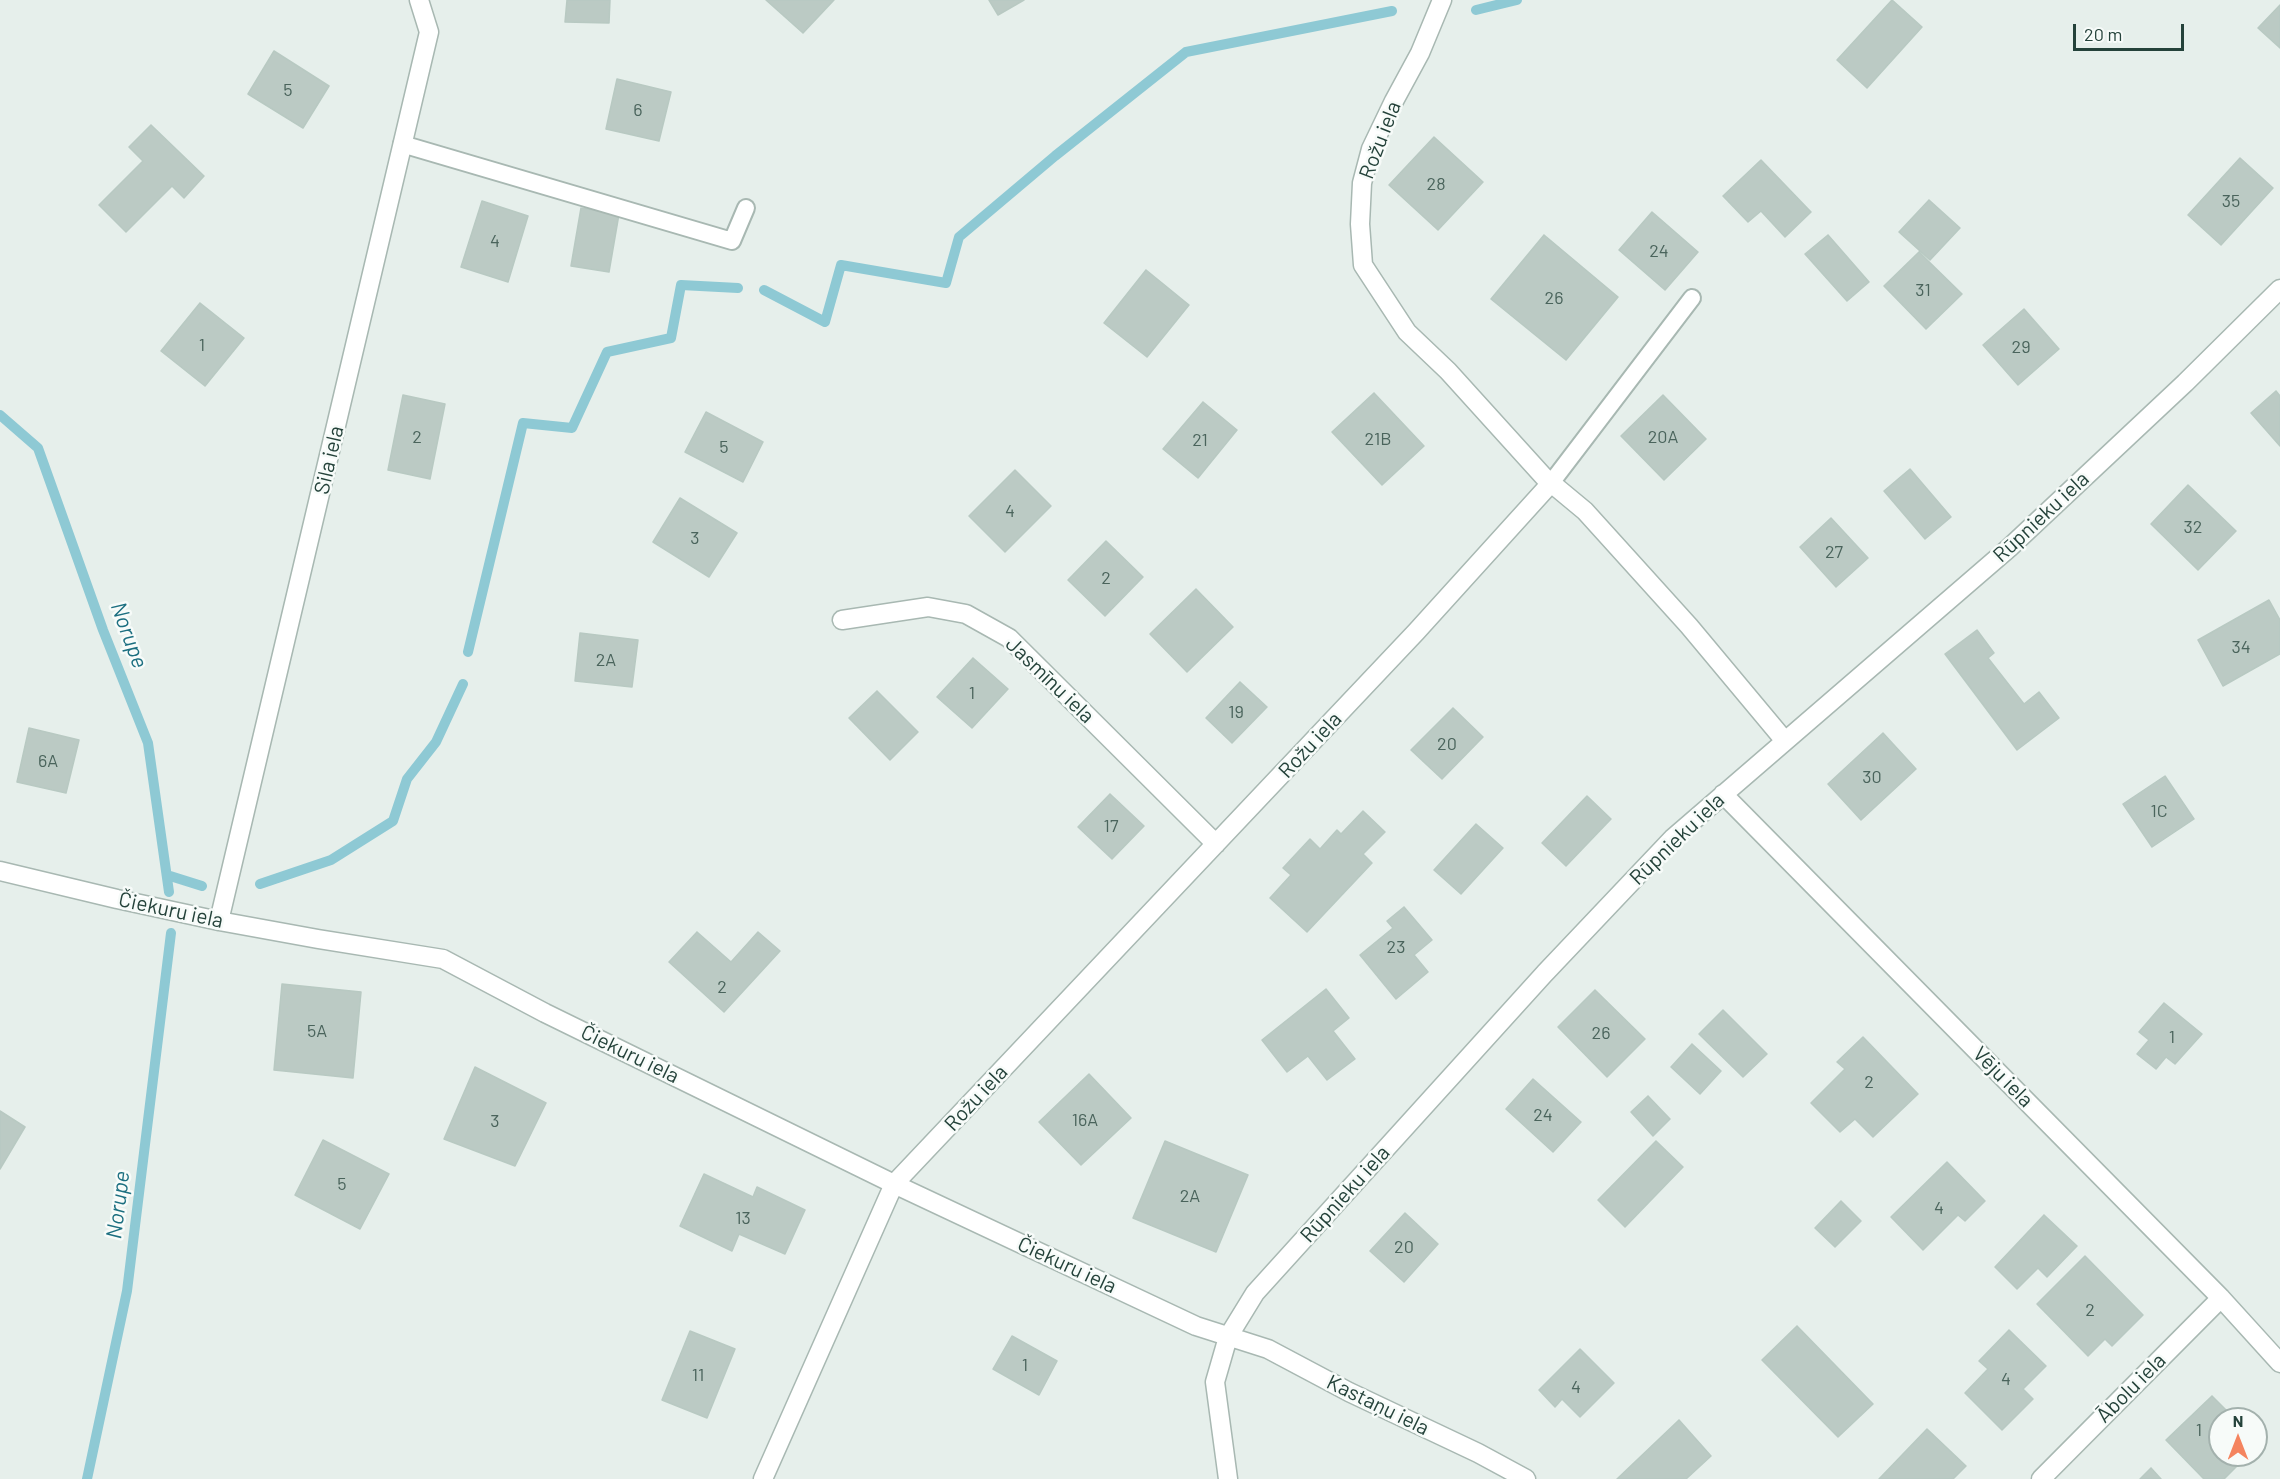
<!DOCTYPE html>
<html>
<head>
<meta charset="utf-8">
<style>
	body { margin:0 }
	#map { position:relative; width:2280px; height:1479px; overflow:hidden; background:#e6efeb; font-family:Barlow,sans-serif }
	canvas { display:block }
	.north { position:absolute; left:2208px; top:1407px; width:60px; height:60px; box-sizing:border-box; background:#f7fbf9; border:2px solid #a3b1ad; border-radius:50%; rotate:0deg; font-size:16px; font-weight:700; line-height:24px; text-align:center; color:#24423a }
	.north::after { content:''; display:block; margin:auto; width:21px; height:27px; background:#f4845f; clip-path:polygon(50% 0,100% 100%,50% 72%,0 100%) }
	.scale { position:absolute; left:2073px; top:24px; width:111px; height:27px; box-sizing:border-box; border:3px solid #24423a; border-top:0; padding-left:8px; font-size:18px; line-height:21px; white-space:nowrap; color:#24423a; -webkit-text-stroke:4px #f7fbf9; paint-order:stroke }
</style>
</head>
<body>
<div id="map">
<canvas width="2280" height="1479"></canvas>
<div class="north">N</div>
<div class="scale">20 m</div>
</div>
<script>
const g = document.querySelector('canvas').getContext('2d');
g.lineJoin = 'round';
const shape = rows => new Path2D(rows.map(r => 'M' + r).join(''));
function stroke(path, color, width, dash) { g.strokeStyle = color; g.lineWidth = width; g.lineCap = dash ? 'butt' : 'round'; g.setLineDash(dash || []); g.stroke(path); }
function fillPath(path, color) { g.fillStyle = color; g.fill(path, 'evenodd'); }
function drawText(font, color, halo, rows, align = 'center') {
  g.font = font + ' Barlow,sans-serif'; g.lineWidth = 5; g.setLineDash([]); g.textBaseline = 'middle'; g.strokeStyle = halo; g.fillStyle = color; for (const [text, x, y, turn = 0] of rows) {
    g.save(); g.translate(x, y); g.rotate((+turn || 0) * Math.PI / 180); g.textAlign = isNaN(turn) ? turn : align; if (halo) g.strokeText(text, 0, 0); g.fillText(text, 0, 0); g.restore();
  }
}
const stream = shape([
	[1476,10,1517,0],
	[764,290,825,322,841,265,946,283,959,237,1055,156,1186,52,1392,11],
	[0,415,38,448,103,630,148,743,169,892],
	[468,652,523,423,572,428,607,352,671,338,681,285,738,288],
	[167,875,202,886],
	[260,884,331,860,393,821,407,779,436,742,463,684],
	[87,1479,127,1291,171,933]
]);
const building = shape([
	[567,0,610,0,609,23,565,22,567,0],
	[766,0,834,0,803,33,766,0],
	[989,0,1024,0,998,15,989,0],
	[1892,0,1922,27,1867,88,1837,60,1892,0],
	[2280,5,2280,48,2258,28,2280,5],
	[274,51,329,86,303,128,248,94,274,51],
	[617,79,671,92,659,141,606,129,617,79],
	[151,125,204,176,184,198,172,186,126,232,99,205,143,161,129,147,151,125],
	[1434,137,1483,182,1438,230,1389,185,1434,137],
	[2240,158,2273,188,2221,245,2188,215,2240,158],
	[1761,160,1811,212,1785,237,1761,211,1748,222,1723,196,1761,160],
	[1929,200,1960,228,1930,260,1899,232,1929,200],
	[482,201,528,216,508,282,461,267,482,201],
	[581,208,619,214,609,272,571,266,581,208],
	[1652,212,1698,252,1665,290,1619,250,1652,212],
	[1544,235,1618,297,1566,360,1491,299,1544,235],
	[1828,235,1869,282,1847,301,1805,254,1828,235],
	[1919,252,1962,294,1926,329,1884,286,1919,252],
	[1146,270,1189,305,1147,357,1104,323,1146,270],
	[200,303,244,338,205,386,161,351,200,303],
	[2024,309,2059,349,2018,385,1983,345,2024,309],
	[2276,391,2280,396,2280,446,2251,413,2276,391],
	[1374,393,1424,446,1382,485,1332,432,1374,393],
	[403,395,445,404,430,479,388,470,403,395],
	[1663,395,1706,439,1664,480,1621,436,1663,395],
	[1203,402,1237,430,1198,478,1163,449,1203,402],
	[706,412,763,442,743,482,685,452,706,412],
	[1910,469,1951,517,1925,539,1884,491,1910,469],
	[1015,470,1051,506,1005,552,969,516,1015,470],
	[2188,485,2236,531,2198,570,2151,524,2188,485],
	[680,498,737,533,709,577,653,542,680,498],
	[1831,518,1868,558,1836,587,1800,547,1831,518],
	[1106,541,1143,577,1105,616,1068,580,1106,541],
	[1196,589,1233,627,1187,672,1150,634,1196,589],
	[2269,600,2280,620,2280,654,2223,686,2198,640,2269,600],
	[1977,630,1994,653,1988,658,2024,704,2039,692,2059,718,2017,750,1945,654,1977,630],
	[580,633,638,640,632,687,575,681,580,633],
	[973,658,1008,689,972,728,937,697,973,658],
	[1240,682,1267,707,1232,743,1206,718,1240,682],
	[877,691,918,732,890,760,849,718,877,691],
	[1453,708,1483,737,1442,779,1411,750,1453,708],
	[29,728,79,740,66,793,17,782,29,728],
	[1883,733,1916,769,1861,820,1828,784,1883,733],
	[2165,776,2194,819,2152,847,2123,804,2165,776],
	[1110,794,1144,826,1112,859,1078,827,1110,794],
	[1587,796,1611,819,1566,866,1542,843,1587,796],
	[1363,811,1385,832,1363,854,1372,863,1307,932,1270,898,1291,875,1283,868,1310,839,1320,849,1337,830,1341,834,1363,811],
	[1476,824,1503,848,1461,894,1434,870,1476,824],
	[1404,907,1432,940,1414,955,1428,972,1396,999,1360,955,1393,928,1387,921,1404,907],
	[697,932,731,962,758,932,780,951,724,1012,669,962,697,932],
	[282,984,361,992,353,1078,274,1070,282,984],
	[1326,989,1349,1018,1333,1031,1355,1059,1327,1080,1308,1056,1287,1072,1262,1040,1326,989],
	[1595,990,1645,1039,1607,1077,1558,1027,1595,990],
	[2164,1003,2202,1034,2175,1064,2166,1057,2156,1069,2137,1054,2149,1040,2139,1032,2164,1003],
	[1723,1010,1767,1054,1743,1077,1699,1034,1723,1010],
	[1863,1037,1918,1094,1873,1137,1855,1119,1840,1132,1811,1103,1845,1069,1837,1062,1863,1037],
	[1692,1044,1721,1071,1700,1094,1671,1067,1692,1044],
	[475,1067,546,1103,515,1166,444,1139,475,1067],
	[1089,1074,1131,1118,1081,1165,1039,1122,1089,1074],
	[1533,1079,1581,1122,1553,1152,1506,1109,1533,1079],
	[1648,1096,1670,1119,1653,1136,1631,1112,1648,1096],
	[0,1111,25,1127,0,1169,0,1111],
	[323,1140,389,1174,360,1229,295,1195,323,1140],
	[1165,1141,1248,1175,1216,1252,1133,1218,1165,1141],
	[1656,1141,1683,1167,1625,1227,1598,1200,1656,1141],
	[1947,1162,1985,1201,1965,1221,1958,1215,1923,1250,1891,1217,1947,1162],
	[704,1174,753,1197,757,1187,805,1210,785,1254,739,1234,732,1251,680,1226,704,1174],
	[1841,1201,1861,1221,1835,1247,1815,1228,1841,1201],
	[1405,1213,1438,1244,1404,1282,1370,1251,1405,1213],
	[2044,1215,2077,1246,2047,1277,2038,1268,2017,1289,1995,1267,2044,1215],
	[2085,1256,2143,1315,2112,1346,2105,1339,2088,1356,2037,1304,2085,1256],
	[1797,1326,1873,1404,1838,1437,1762,1360,1797,1326],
	[2009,1330,2046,1366,2023,1389,2033,1399,2002,1430,1965,1393,1988,1369,1979,1361,2009,1330],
	[690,1331,735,1349,707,1418,662,1400,690,1331],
	[1012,1336,1057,1361,1039,1395,993,1369,1012,1336],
	[1580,1349,1614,1383,1580,1417,1562,1399,1555,1407,1539,1390,1580,1349],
	[2212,1396,2235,1419,2220,1419,2220,1455,2248,1455,2224,1479,2204,1479,2166,1440,2212,1396],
	[1679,1420,1711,1456,1686,1479,1617,1479,1679,1420],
	[1927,1429,1966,1466,1953,1479,1879,1479,1927,1429],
	[2151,1468,2161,1479,2140,1479,2151,1468]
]);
const service = shape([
	[402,144,732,241,746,208],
	[1551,483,1692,298]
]);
const minor = shape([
	[1442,0,1420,53,1394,101,1371,149,1362,183,1360,224,1363,265,1407,332,1448,371,1544,477,1585,511,1689,626,1785,741],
	[842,620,928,607,966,614,1009,638,1216,844],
	[1723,794,2221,1298,2280,1363],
	[0,871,117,899,219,921,318,939,443,959,545,1013,894,1184,1196,1326,1268,1349,1349,1392,1478,1453,1526,1479],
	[219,921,429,32,419,0],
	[763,1479,894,1184,1416,632,1551,483],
	[1228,1479,1215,1382,1228,1337,1255,1293,1545,973,1673,838,2009,548,2185,383,2280,289],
	[2041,1479,2221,1298]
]);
const numberNames = [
	["5",288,90],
	["6",638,110],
	["28",1436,184],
	["35",2231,201],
	["4",495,241],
	["24",1659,251],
	["31",1923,290],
	["26",1554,298],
	["1",202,345],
	["29",2021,347],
	["2",417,437],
	["20A",1663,437],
	["21B",1378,439],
	["21",1200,440],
	["5",724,447],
	["4",1010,511],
	["32",2193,527],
	["3",695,538],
	["27",1834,552],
	["2",1106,578],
	["34",2241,647],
	["2A",606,660],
	["1",972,693],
	["19",1236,712],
	["20",1447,744],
	["6A",48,761],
	["30",1872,777],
	["1C",2159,811],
	["17",1111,826],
	["23",1396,947],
	["2",722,987],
	["5A",317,1031],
	["26",1601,1033],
	["1",2172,1037],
	["2",1869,1082],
	["24",1543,1115],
	["16A",1085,1120],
	["3",495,1121],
	["5",342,1184],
	["2A",1190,1196],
	["4",1939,1208],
	["13",743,1218],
	["20",1404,1247],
	["2",2090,1310],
	["1",1025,1365],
	["11",698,1375],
	["4",2006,1379],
	["4",1576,1387],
	["1",2199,1430]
];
const streetNames = [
	["Rožu iela",1380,140,-69],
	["Sila iela",329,460,-77],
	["Rūpnieku iela",2041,517,-43],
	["Jasmīnu iela",1050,680,44],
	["Rožu iela",1310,745,-47],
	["Rūpnieku iela",1677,839,-44],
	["Čiekuru iela",171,910,12],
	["Čiekuru iela",630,1054,26],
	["Vēju iela",2003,1077,45],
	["Rožu iela",976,1098,-47],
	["Rūpnieku iela",1345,1194,-48],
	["Čiekuru iela",1067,1265,25],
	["Ābolu iela",2131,1388,-45],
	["Kastaņu iela",1378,1405,26]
];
const waterNames = [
	["Norupe",129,635,70],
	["Norupe",118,1205,-83]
];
stroke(stream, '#8ec9d4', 10);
fillPath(building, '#bbcac4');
stroke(building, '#b8c9c2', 1.5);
stroke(service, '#a8b8b2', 20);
stroke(minor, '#a8b8b2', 21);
stroke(service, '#fff', 16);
stroke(minor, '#fff', 18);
drawText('18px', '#4a645c', null, numberNames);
drawText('21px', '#24423a', '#f7fbf9', streetNames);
drawText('italic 22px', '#1c6f80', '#f7fbf9', waterNames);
</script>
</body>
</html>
